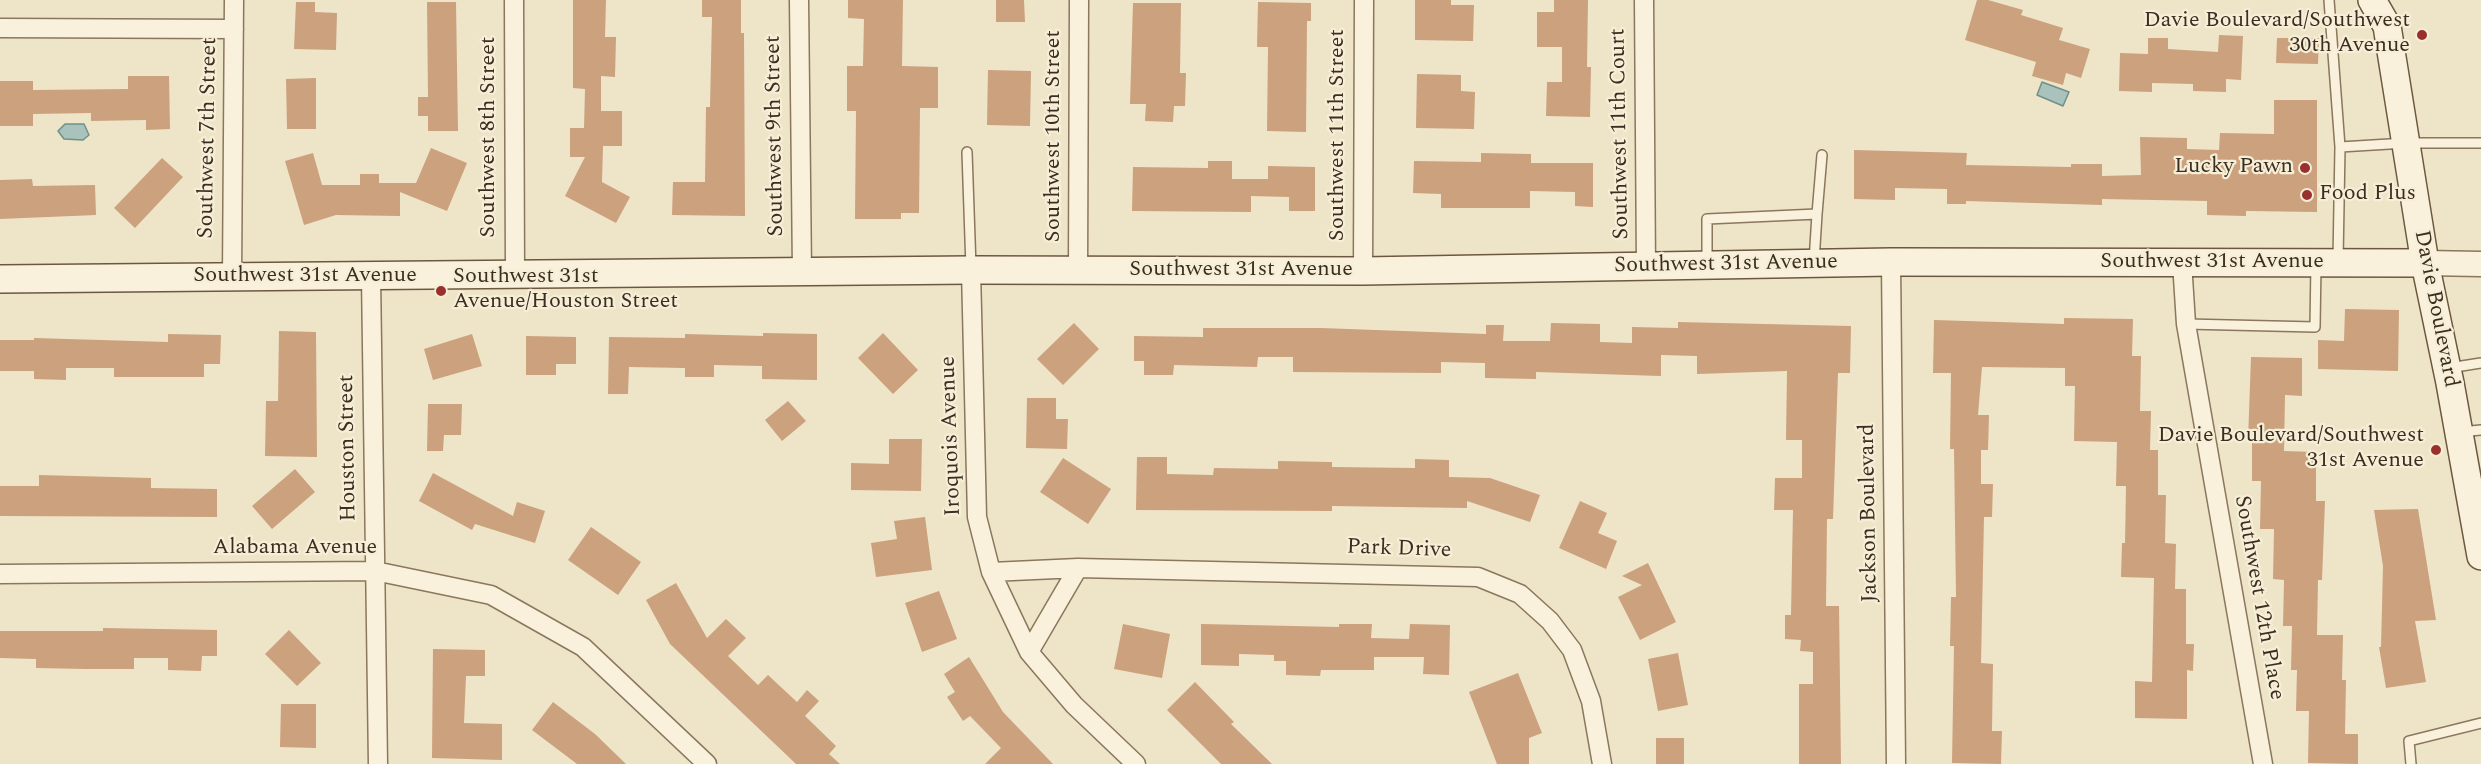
<!DOCTYPE html>
<html>
<head>
<meta charset="utf-8">
<style>
	body { margin:0 }
	canvas { display:block; background:#eee4c8 }
</style>
</head>
<body>
<canvas width="2481" height="764"></canvas>
<script>
const g = document.querySelector('canvas').getContext('2d');
g.lineJoin = 'round';
function fillPath(path, color) { g.fillStyle = color; g.fill(path, 'evenodd'); }
const shape = rows => new Path2D(rows.map(r => 'M' + r).join(''));
function stroke(path, color, width, dash) { g.strokeStyle = color; g.lineWidth = width; g.lineCap = dash ? 'butt' : 'round'; g.setLineDash(dash || []); g.stroke(path); }
function drawText(font, color, halo, rows, align = 'center') {
  g.font = font + ' Spectral,serif'; g.lineWidth = 4.5; g.setLineDash([]); g.textBaseline = 'middle'; g.strokeStyle = halo; g.fillStyle = color; for (const [text, x, y, turn = 0] of rows) {
    g.save(); g.translate(x, y); g.rotate((+turn || 0) * Math.PI / 180); g.textAlign = isNaN(turn) ? turn : align; if (halo) g.strokeText(text, 0, 0); g.fillText(text, 0, 0); g.restore();
  }
}
const water = shape([
	[2042,82,2069,92,2063,106,2037,95,2042,82],
	[65,124,84,124,89,135,83,140,64,139,58,131,65,124]
]);
const building = shape([
	[573,0,606,0,605,37,616,37,615,77,601,76,601,111,622,111,622,146,603,146,602,182,630,197,616,223,565,196,585,157,570,157,570,128,584,128,585,89,573,88],
	[702,0,741,0,741,33,744,33,745,216,672,215,673,182,705,182,706,107,710,107,712,17,702,17],
	[848,0,903,0,902,66,938,67,938,108,920,108,919,213,901,213,901,219,855,219,856,111,847,111,847,66,863,66,864,19,848,18],
	[996,0,1024,0,1025,22,996,22],
	[1415,0,1451,0,1451,5,1474,5,1473,41,1415,40],
	[1554,0,1588,0,1587,67,1591,67,1590,117,1546,116,1547,82,1562,82,1562,47,1537,47,1537,12,1554,12],
	[1977,0,1988,0,2023,10,2021,15,2063,28,2059,40,2090,49,2081,78,2066,73,2063,85,2032,76,2036,62,1965,40],
	[296,2,315,2,315,12,337,13,336,50,294,49],
	[427,2,456,2,458,131,428,131,428,116,418,116,418,97,428,97],
	[1258,2,1311,3,1311,21,1307,21,1306,132,1267,131,1268,47,1257,47],
	[1133,3,1181,3,1180,73,1186,73,1185,106,1174,106,1173,122,1145,121,1146,104,1130,104],
	[2219,35,2243,36,2241,80,2226,79,2226,92,2193,91,2193,84,2152,83,2152,92,2119,91,2120,53,2148,54,2148,38,2168,38,2168,49,2218,52],
	[2277,38,2319,38,2318,64,2276,63],
	[988,70,1031,71,1030,126,987,125],
	[1417,74,1461,75,1461,91,1475,92,1474,129,1416,128],
	[128,76,169,76,170,129,146,130,146,120,91,121,91,113,33,114,33,126,0,126,0,81,33,81,33,90,128,89],
	[316,78,316,129,287,129,286,79],
	[2274,100,2317,100,2317,212,2246,211,2246,216,2207,215,2207,201,2102,199,2102,205,1966,201,1966,204,1947,204,1947,189,1895,188,1895,200,1854,199,1854,150,1967,153,1966,165,2071,167,2071,164,2102,164,2102,176,2141,175,2140,137,2187,138,2187,149,2219,150,2220,133,2274,134],
	[431,148,467,163,447,211,400,192,400,216,336,215,304,225,285,161,313,153,322,185,360,185,360,174,379,174,379,183,416,183],
	[1481,153,1531,154,1531,163,1593,163,1593,207,1575,206,1575,192,1530,191,1530,208,1441,208,1441,194,1413,193,1414,161,1481,162],
	[162,158,183,177,135,228,114,208],
	[1208,161,1232,161,1232,179,1268,179,1268,166,1315,167,1315,211,1289,211,1289,197,1251,196,1251,212,1132,211,1133,167,1208,168],
	[32,179,33,186,95,185,96,215,0,219,0,180],
	[2345,309,2399,310,2398,371,2318,369,2318,340,2344,341],
	[2064,318,2133,319,2132,356,2141,356,2140,411,2151,411,2150,450,2158,450,2158,495,2166,495,2165,543,2176,544,2175,589,2186,589,2186,644,2194,644,2193,671,2187,670,2187,719,2135,718,2135,681,2152,682,2154,578,2121,577,2122,543,2125,543,2126,486,2116,486,2117,442,2074,441,2075,386,2065,386,2065,368,1982,367,1978,415,1989,415,1988,450,1981,450,1981,484,1993,484,1992,517,1984,517,1981,663,1993,664,1992,731,2002,731,2001,764,1952,763,1954,646,1950,646,1951,597,1956,597,1954,449,1950,449,1951,373,1933,373,1934,320,2064,324],
	[1678,322,1851,326,1850,373,1838,373,1833,519,1827,519,1826,606,1839,606,1841,764,1799,764,1799,684,1813,684,1813,652,1800,651,1801,640,1785,639,1785,615,1791,615,1793,510,1774,510,1775,478,1802,478,1802,440,1786,440,1787,371,1697,374,1697,356,1661,355,1661,376,1536,372,1536,379,1485,378,1485,363,1441,362,1441,373,1293,372,1293,357,1258,357,1257,367,1174,365,1173,375,1144,375,1144,361,1134,361,1134,336,1203,337,1203,328,1321,328,1486,334,1486,325,1504,325,1503,341,1550,341,1551,323,1600,324,1600,342,1632,343,1632,327,1678,328],
	[1074,323,1099,349,1063,385,1037,359],
	[279,331,316,332,317,457,265,456,266,401,278,401],
	[763,333,817,334,817,380,762,379,762,366,714,365,714,377,685,377,685,368,629,367,628,394,608,394,609,337,685,338,685,334,763,336],
	[883,333,918,370,893,394,858,358],
	[168,334,221,335,220,364,204,364,204,377,114,377,114,368,66,368,66,380,34,379,34,371,0,371,0,340,34,340,34,338,168,342],
	[472,334,482,366,433,380,424,349],
	[526,336,576,337,576,364,556,364,556,375,526,375],
	[2251,357,2302,358,2302,396,2285,395,2284,451,2316,452,2316,501,2325,501,2322,580,2318,580,2317,635,2343,635,2342,680,2346,680,2345,734,2358,734,2358,764,2308,763,2309,711,2296,711,2297,670,2291,670,2292,626,2283,626,2284,580,2273,579,2274,529,2260,529,2261,481,2252,481,2252,441,2248,441],
	[1027,398,1056,398,1056,419,1068,419,1067,449,1026,448],
	[788,401,806,421,782,441,765,420],
	[428,404,462,404,461,435,444,435,443,451,427,451],
	[889,439,922,439,921,491,851,490,851,463,889,464],
	[1137,457,1167,457,1167,474,1213,475,1214,468,1278,469,1278,461,1332,462,1332,467,1415,468,1415,459,1449,460,1449,477,1490,478,1540,495,1530,522,1467,501,1467,508,1332,506,1332,511,1136,510],
	[1063,458,1111,489,1088,524,1040,492],
	[295,469,315,492,272,529,252,506],
	[433,473,513,516,517,502,545,511,535,543,475,524,472,530,419,501],
	[39,475,151,478,151,488,217,489,217,517,0,516,0,486,39,486],
	[1580,501,1607,513,1598,533,1617,541,1606,569,1559,548],
	[2418,509,2436,620,2415,621,2426,682,2386,688,2379,647,2381,647,2383,566,2374,510],
	[925,517,932,570,876,577,871,543,897,539,894,521],
	[591,527,641,562,618,595,568,560],
	[1648,563,1676,622,1640,640,1618,597,1642,585,1622,576],
	[676,583,707,638,726,619,746,638,728,656,758,685,768,675,797,702,807,690,819,701,805,716,836,746,829,754,840,764,796,764,670,644,646,600],
	[939,591,957,639,922,652,905,603],
	[1123,624,1170,634,1162,678,1114,669],
	[1201,624,1339,627,1339,624,1372,624,1371,638,1409,639,1410,624,1450,625,1449,675,1423,674,1424,657,1374,657,1374,670,1321,670,1320,676,1286,675,1286,661,1274,661,1274,655,1239,654,1239,666,1201,665],
	[103,628,217,630,217,656,202,656,201,671,168,670,168,658,134,658,134,669,86,669,36,668,36,659,0,658,0,631,103,631],
	[289,630,321,663,297,686,265,654],
	[433,649,485,650,485,676,466,676,464,723,502,724,502,760,432,758],
	[1678,653,1688,705,1658,711,1648,659],
	[969,657,1003,712,1053,764,985,764,1001,748,970,716,963,721,947,697,955,692,944,674],
	[1518,673,1542,733,1529,738,1529,764,1497,764,1469,692],
	[1195,682,1234,722,1231,724,1272,764,1221,764,1167,710],
	[553,702,595,734,626,764,577,764,532,730],
	[281,704,316,704,316,748,280,747],
	[1656,738,1684,738,1684,764,1656,764]
]);
const service = shape([
	[2329,0,2340,147],
	[967,152,971,268],
	[1817,214,1822,155],
	[2338,260,2340,147,2406,143,2481,143],
	[1707,263,1707,219,1817,214,1814,262],
	[2186,324,2315,327,2316,264],
	[2449,368,2481,363],
	[2460,432,2481,430],
	[2411,764,2409,741,2481,723]
]);
const minor = shape([
	[514,0,515,274],
	[799,0,802,272],
	[1644,0,1646,267],
	[0,28,234,29],
	[1891,262,1896,764],
	[2182,262,2186,324,2263,764],
	[971,270,977,517,991,572,1029,652,1074,705,1136,764],
	[1078,271,1079,0],
	[1363,271,1364,0],
	[371,276,378,764],
	[232,277,234,0],
	[991,572,1078,568,1478,577,1520,594,1550,621,1572,650,1591,701,1602,764],
	[0,574,375,571,491,595,583,647,707,764],
	[1029,652,1078,568]
]);
const tertiary = shape([
	[2425,263,2481,264]
]);
const secondary = shape([
	[2372,0,2387,26,2425,263,2450,383,2481,556],
	[0,279,971,270,1363,271,1891,262,2425,263]
]);
const markers = [
	[2422,35,6,"#99302d"],
	[2305,168,6,"#99302d"],
	[2307,195,6,"#99302d"],
	[441,291,6,"#99302d"],
	[2436,450,6,"#99302d"]
];
const poiNames = [
	["Davie Boulevard/Southwest",2410,22],
	["30th Avenue",2410,47],
	["Lucky Pawn",2293,168],
	["Food Plus",2319,195,"left"],
	["Southwest 31st",453,278,"left"],
	["Avenue/Houston Street",453,303,"left"],
	["Davie Boulevard/Southwest",2424,437],
	["31st Avenue",2424,462]
];
const streetNames = [
	["Southwest 11th Court",1621,134,-91],
	["Southwest 11th Street",1339,135,-90],
	["Southwest 9th Street",776,136,-91],
	["Southwest 10th Street",1055,136,-90],
	["Southwest 8th Street",490,137,-90],
	["Southwest 7th Street",209,138,-89],
	["Southwest 31st Avenue",2212,263],
	["Southwest 31st Avenue",1726,265,-1],
	["Southwest 31st Avenue",1241,271],
	["Southwest 31st Avenue",305,277],
	["Davie Boulevard",2435,309,79],
	["Iroquois Avenue",952,436,-92],
	["Houston Street",349,448,-91],
	["Jackson Boulevard",1870,513,-91],
	["Alabama Avenue",295,549],
	["Park Drive",1399,550,2],
	["Southwest 12th Place",2258,598,80]
];
fillPath(water, '#a9c2bc');
stroke(water, '#6f918a', 1.5);
fillPath(building, '#cca17e');
stroke(service, '#8a775d', 12);
stroke(minor, '#8a775d', 21);
stroke(tertiary, '#8a775d', 27);
stroke(secondary, '#6c5840', 30);
stroke(service, '#f9f1db', 9);
stroke(minor, '#f9f1db', 18);
stroke(tertiary, '#f9f1db', 24);
stroke(secondary, '#f9f1db', 27);
for (const [x, y, r, color] of markers) { const dot = new Path2D(); dot.arc(x, y, r, 0, 2 * Math.PI); g.fillStyle = color; g.fill(dot); stroke(dot, '#f6eed7', 2); }
drawText('22px', '#3b2e20', '#f6eed7', poiNames, 'right');
drawText('22px', '#3b2e20', '#f6eed7', streetNames);
</script>
</body>
</html>
